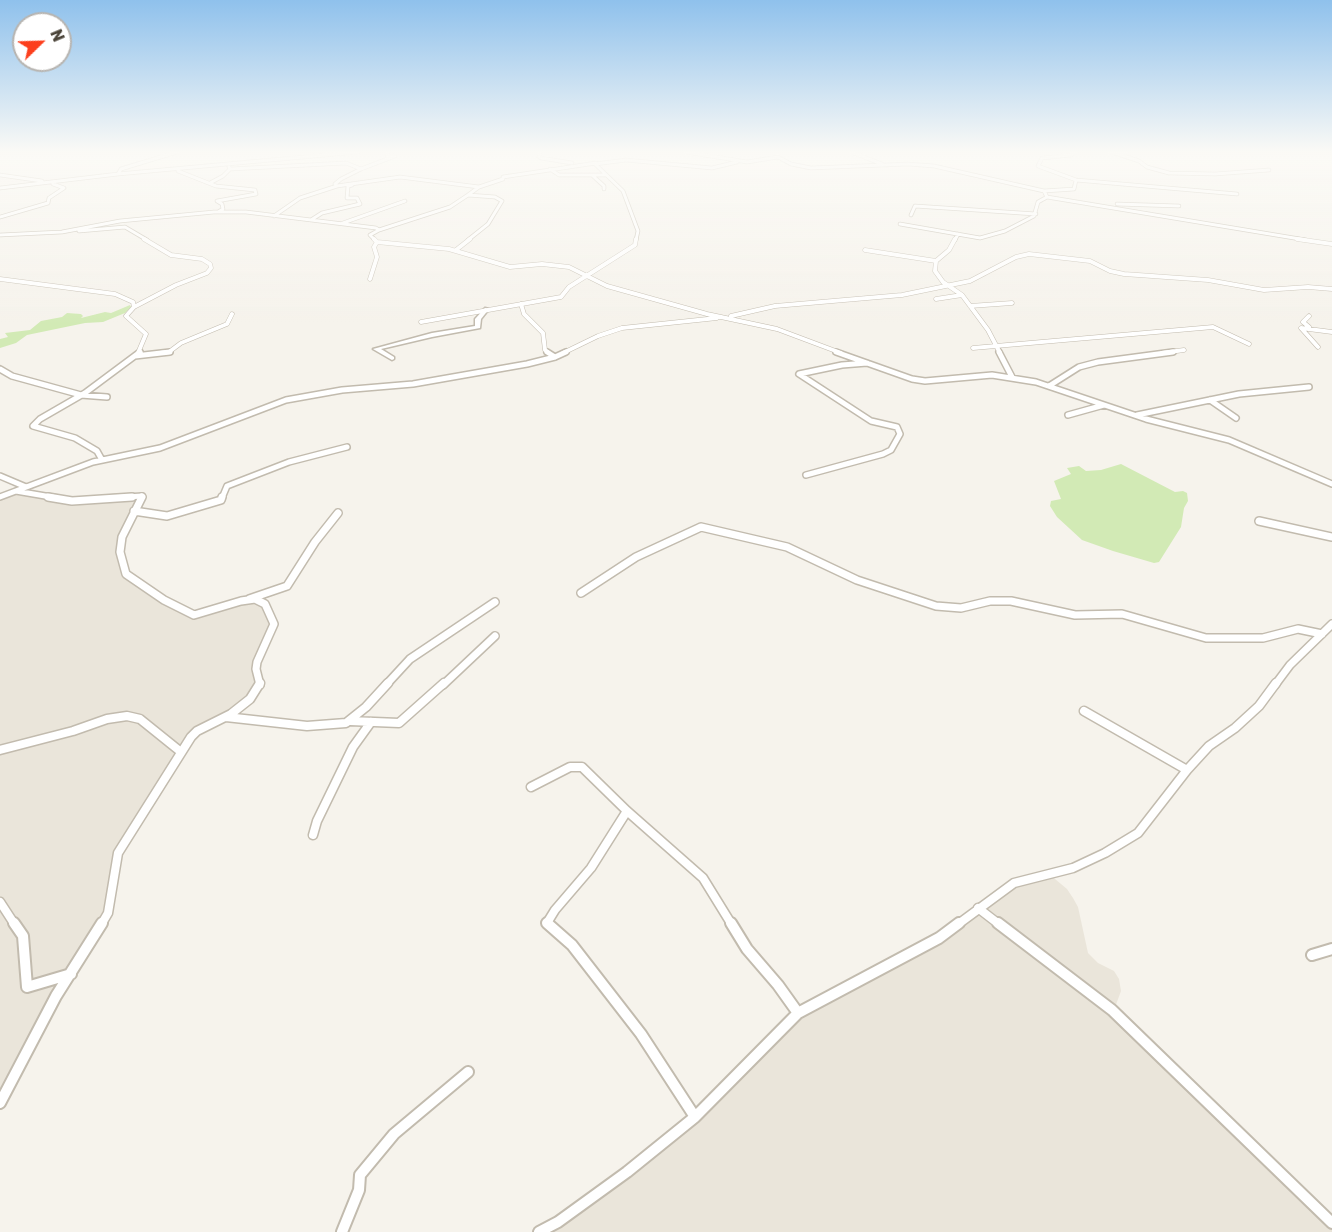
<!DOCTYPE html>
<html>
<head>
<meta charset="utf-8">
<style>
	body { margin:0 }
	#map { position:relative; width:1332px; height:1232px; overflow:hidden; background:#f6f3ec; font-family:Rubik,sans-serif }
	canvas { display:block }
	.north { position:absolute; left:12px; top:12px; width:60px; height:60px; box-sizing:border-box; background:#fff; border:2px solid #b7b4b0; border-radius:50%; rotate:67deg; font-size:16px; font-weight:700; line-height:24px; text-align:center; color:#4b4439 }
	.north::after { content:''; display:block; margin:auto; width:21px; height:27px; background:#fc3f1d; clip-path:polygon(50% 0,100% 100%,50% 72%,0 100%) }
</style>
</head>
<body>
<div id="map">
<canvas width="1332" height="1232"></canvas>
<div class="north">N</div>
</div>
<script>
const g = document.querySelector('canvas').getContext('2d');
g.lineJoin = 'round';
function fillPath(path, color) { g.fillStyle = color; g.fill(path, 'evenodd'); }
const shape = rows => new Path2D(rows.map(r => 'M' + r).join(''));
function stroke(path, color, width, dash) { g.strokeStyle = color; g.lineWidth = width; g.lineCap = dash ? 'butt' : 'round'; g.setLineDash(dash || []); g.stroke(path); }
const residential = shape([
	[16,491,58,500,140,495,121,537,126,575,190,614,249,599,265,605,273,624,257,662,259,685,249,699,199,729,117,853,107,914,0,1102,0,497],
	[1049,874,1067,889,1073,898,1078,907,1088,953,1098,963,1114,971,1119,979,1121,991,1114,1010,1332,1224,1332,1232,540,1232,615,1184,799,1014,939,939,1014,885]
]);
const green = shape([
	[130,305,131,307,125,313,103,322,85,323,27,335,16,343,0,348,0,339,8,337,5,333,30,330,41,321,62,317,67,313,81,314,83,316,81,318,105,312,111,313],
	[1121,464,1175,492,1183,491,1187,493,1188,501,1184,508,1181,527,1159,562,1154,563,1113,551,1082,540,1057,517,1050,506,1051,501,1061,499,1054,481,1071,474,1067,468,1079,466,1086,471,1101,470]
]);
const minorFar5 = shape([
	[540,152,539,157,541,158,572,163],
	[686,152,747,162,778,157,791,164,811,168,908,164,934,166,1044,191],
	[851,152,882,164],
	[1109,152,1127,152],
	[1115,153,1139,161,1147,167,1169,173,1215,174,1269,170],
	[230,169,346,163,361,169,341,179,335,184,337,186,400,177,479,187],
	[361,169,395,156,387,156,388,152],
	[550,169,559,175,605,175],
	[178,171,216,186,255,190,256,194,217,201,222,204,223,209,218,212],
	[118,174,358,152],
	[0,175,42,181],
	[593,176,604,186,604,189],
	[1076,180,1237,194],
	[210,183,223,176,230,169,229,167],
	[0,188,118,174,121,169,177,152],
	[1047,197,1306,240],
	[1117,204,1179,206],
	[911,215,915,206,1036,214],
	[274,216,300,198,337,186],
	[0,217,48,203,49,198,64,188,53,184],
	[311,220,322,213,360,204,357,198,347,198,348,186,352,185],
	[343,223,405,201],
	[900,224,980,238,1005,231,1034,216,1038,202,1047,197,1044,191,1074,189,1076,180,1038,166,1042,158,1071,155,1075,152],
	[379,230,450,207,468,195],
	[79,231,125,227,147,240],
	[0,235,62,232,120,221,214,212,246,212,376,228,379,230,370,235,375,240],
	[468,240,488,224,502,201,495,197,468,195,479,187,503,179,503,177,596,163],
	[636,240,638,231,623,191,595,164,626,160,712,168,737,162],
	[955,240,958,234]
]);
const minorFar4 = shape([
	[374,239,377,242,449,249,510,267,542,264,569,267,607,286,707,314,777,329,841,353],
	[955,239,949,250,936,261,935,271,943,282,962,295,988,330,1000,353],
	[1297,239,1332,244],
	[456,250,470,239],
	[865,250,936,261],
	[0,279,115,294,133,302,134,307,126,316,146,334,138,353],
	[370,279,377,257,374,247,377,242],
	[936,299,962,295],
	[521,304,524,314,543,333,545,350,549,353],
	[970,306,1012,303],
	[134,307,176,285,207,273,211,268,210,264,202,259,171,255,144,239],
	[731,316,775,306,902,295,970,281,1016,257,1029,254,1090,261,1110,271,1124,274,1208,280,1264,290,1308,287,1332,289],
	[1309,316,1303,322,1309,327],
	[421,322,561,297,569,287,635,245,636,239],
	[1318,347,1301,328,1332,332],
	[973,348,1213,327,1249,344],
	[160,353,169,352,181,343,227,324,232,314],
	[563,353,598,336,622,328,717,318],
	[1162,353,1184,350]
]);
const minorFar3 = shape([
	[547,352,555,357],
	[836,352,912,379,925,381,992,375,1036,382,1146,419,1229,440,1332,484],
	[999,352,1012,377],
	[135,356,170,352],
	[0,369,12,376,81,395,107,397],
	[1049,386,1079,367,1098,362,1173,352],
	[1210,400,1236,418],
	[1068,415,1104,405],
	[1137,415,1239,394,1309,387],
	[102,460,97,451,75,438,33,426,40,419,85,393,140,352],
	[806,475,883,454,891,450,900,434,897,427,871,421,799,374,842,365,867,363],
	[0,476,26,487],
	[16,491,57,498],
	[0,497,93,462,160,448,286,400,342,390,413,384,527,364,555,357,566,352],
	[111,498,142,496,141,498],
	[222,498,227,486,289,462,347,447]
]);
const minorFar2 = shape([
	[48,497,72,501,132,497],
	[142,497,122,537,120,552,126,574,164,600,194,615,241,601,255,599,265,604,274,624,257,662,256,669,260,685],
	[134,511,167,516,221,500,222,497],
	[1259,521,1332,537],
	[581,593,636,557,701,527,787,547,857,580,936,606,961,608,990,601,1011,601,1075,615,1122,614,1206,638,1263,638,1298,629,1322,634],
	[249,599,287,586,315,542,338,513],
	[386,685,410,659,495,602],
	[443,685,495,636],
	[1275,685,1290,665,1332,624]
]);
const minorFar1 = shape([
	[1084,711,1187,770],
	[226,717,307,726,346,723,366,707,388,683],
	[350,721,399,723,444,683],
	[0,750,73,731,107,719,127,716,140,719,181,752],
	[531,787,570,767,582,767,627,811,703,878,732,925],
	[313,835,317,821,353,747,371,722],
	[0,902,15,925],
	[978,908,1000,925],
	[101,925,108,913,118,853,191,737,197,731,231,714,250,699,260,683],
	[549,925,547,923,555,910,591,868,627,811],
	[957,925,1014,883,1073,868,1105,853,1138,833,1187,770,1209,746,1235,728,1259,706,1276,683]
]);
const minor = shape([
	[14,923,23,936,27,987,71,974],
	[547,923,572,945,641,1034,695,1117],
	[731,923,747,949,778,985,798,1013],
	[998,923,1112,1010,1332,1223],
	[1312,955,1332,949],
	[0,1103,56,996,102,923],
	[342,1232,359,1190,360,1175,394,1134,468,1072],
	[539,1232,558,1222,627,1172,695,1117,798,1013,939,938,959,923]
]);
const tertiary = shape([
	[485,308,489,309,481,319,480,328,432,337,381,349,394,357,394,359,392,360,373,349,432,333,475,326,475,319,485,308]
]);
fillPath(residential, '#eae5da');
fillPath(green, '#d2eab5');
stroke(minorFar5, '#c2bbae', 4.5);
stroke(minorFar4, '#c2bbae', 5);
stroke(minorFar3, '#c2bbae', 8);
stroke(minorFar2, '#c2bbae', 10);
stroke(minorFar1, '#c2bbae', 11);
stroke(minor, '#c2bbae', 14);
stroke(tertiary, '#c2bbae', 3);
stroke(minorFar5, '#fff', 3);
stroke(minorFar4, '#fff', 4);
stroke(minorFar3, '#fff', 5);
stroke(minorFar2, '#fff', 7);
stroke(minorFar1, '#fff', 8);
stroke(minor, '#fff', 10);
fillPath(tertiary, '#fff');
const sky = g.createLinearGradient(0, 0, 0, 324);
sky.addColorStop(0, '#8fc1ec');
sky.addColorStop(0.47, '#fbfaf6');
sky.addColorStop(1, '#fbfaf600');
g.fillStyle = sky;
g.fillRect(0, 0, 1332, 324);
</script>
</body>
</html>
